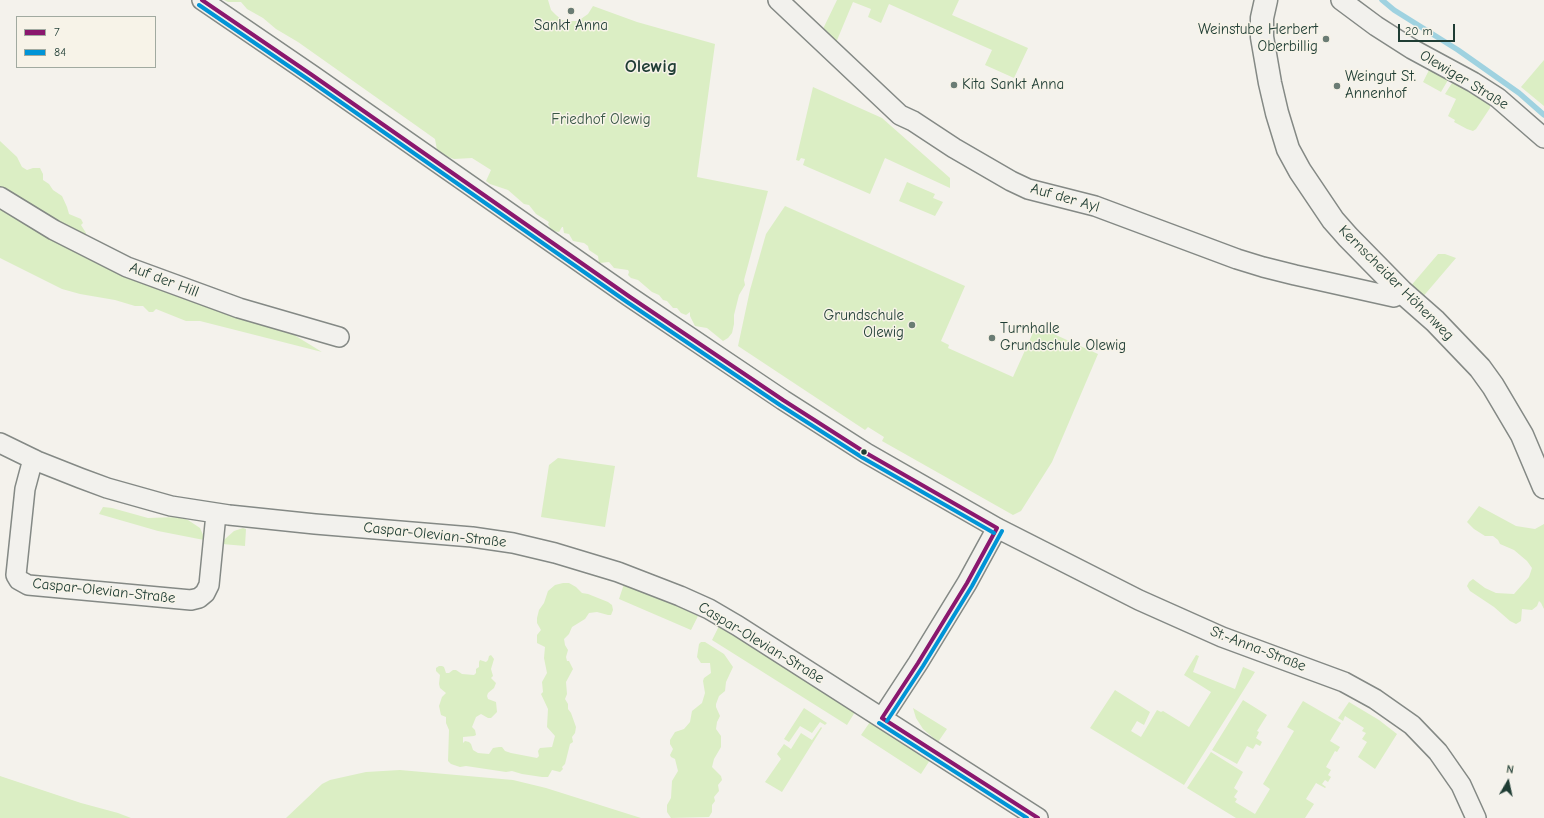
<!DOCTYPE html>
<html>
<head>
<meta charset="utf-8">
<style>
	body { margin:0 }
	#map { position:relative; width:1544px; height:818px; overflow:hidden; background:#f4f2ec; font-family:"Comic Neue",sans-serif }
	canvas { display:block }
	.legend { position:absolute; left:16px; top:16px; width:140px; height:52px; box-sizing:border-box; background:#f7f3e8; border:1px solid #a1aaa0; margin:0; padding:5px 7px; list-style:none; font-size:12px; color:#1f3d34 }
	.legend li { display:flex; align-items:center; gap:8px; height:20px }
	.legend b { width:20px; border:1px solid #a1aaa0 }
	.north { position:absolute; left:1488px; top:762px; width:40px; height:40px; -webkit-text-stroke:3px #f7f3e8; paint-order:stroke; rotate:9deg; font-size:11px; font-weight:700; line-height:16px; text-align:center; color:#1f3d34 }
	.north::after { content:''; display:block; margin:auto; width:14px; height:18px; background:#1f3d34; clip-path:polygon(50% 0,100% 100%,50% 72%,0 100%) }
	.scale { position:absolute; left:1398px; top:24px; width:57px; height:18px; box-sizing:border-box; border:2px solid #1f3d34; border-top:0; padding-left:5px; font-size:12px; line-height:14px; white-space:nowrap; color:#1f3d34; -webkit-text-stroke:3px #f7f3e8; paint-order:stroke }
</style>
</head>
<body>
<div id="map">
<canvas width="1544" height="818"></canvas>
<ul class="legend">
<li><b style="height:5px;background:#8a176e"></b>7</li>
<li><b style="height:5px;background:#0094d7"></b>84</li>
</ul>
<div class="north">N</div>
<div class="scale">20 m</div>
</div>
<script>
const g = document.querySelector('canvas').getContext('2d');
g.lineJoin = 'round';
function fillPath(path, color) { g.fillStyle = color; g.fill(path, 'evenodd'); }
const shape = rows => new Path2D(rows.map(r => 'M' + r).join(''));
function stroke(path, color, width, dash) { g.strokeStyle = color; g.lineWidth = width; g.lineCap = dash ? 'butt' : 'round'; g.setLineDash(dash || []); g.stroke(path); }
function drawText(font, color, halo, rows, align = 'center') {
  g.font = font + ' "Comic Neue",sans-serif'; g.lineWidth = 3; g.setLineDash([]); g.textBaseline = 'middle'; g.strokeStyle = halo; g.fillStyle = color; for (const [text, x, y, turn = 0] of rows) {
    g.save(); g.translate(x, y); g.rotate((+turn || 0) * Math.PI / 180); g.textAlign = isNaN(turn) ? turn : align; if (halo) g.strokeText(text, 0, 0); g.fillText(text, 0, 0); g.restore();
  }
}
const green = shape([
	[224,0,548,0,551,10,556,15,562,20,570,21,578,21,588,14,593,6,637,22,715,44,697,177,768,191,744,280,745,285,739,295,734,315,734,324,732,333,728,338,723,341,707,328,695,326,690,316,690,312,686,315,681,313,677,308,673,308,667,301,663,300,659,295,652,292,638,280,631,278,628,275,629,272,628,270,614,268,609,262,599,263,598,256,589,250,588,246,584,243,573,241,569,234,564,233,563,227,562,227,559,232,552,231,548,224,549,222,536,214,529,205,524,204,508,190,490,184,486,181,491,170,472,158,454,159,443,155,437,150,435,139,421,129,298,42,276,29,263,18,247,9,241,2,228,2],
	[837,0,959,0,952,15,1028,48,1014,78,985,65,992,50,889,4,881,23,868,17,871,9,853,2,835,45,821,33],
	[1544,60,1544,106,1521,87],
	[1429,70,1448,80,1441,92,1423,82],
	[1452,83,1456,84,1490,105,1490,108,1476,129,1473,131,1467,129,1454,122,1455,120,1448,116,1456,99,1445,94],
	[813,87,882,118,950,178,950,188,885,158,870,194,803,165,805,159,801,158,799,161,796,160],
	[0,141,17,157,22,167,27,170,33,168,40,168,43,174,43,180,49,184,53,190,62,196,67,207,69,214,81,219,83,223,81,225,86,233,86,239,286,330,322,352,200,321,186,321,156,309,153,312,149,312,143,306,135,306,115,300,80,294,62,289,0,258],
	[907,182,935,194,933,198,943,202,935,216,899,201],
	[785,206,965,286,941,341,949,345,948,348,1013,377,1036,326,1098,354,1052,462,1021,511,1013,515,882,441,884,437,868,427,865,430,738,346,750,290,766,234],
	[1438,254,1445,254,1456,258,1421,299,1409,288],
	[558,458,615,466,605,527,541,517,549,465],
	[1479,506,1516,526,1535,529,1544,524,1544,609,1541,603,1539,601,1537,606,1532,610,1522,609,1521,621,1516,624,1510,621,1494,607,1470,591,1467,586,1469,582,1473,579,1485,588,1496,593,1514,594,1529,577,1532,568,1527,561,1514,550,1500,544,1498,540,1493,536,1485,536,1474,529,1467,522],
	[103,507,112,508,148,518,178,517,188,520,200,528,204,537,204,540,158,531,99,514],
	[243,528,246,529,245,546,222,544,225,539,234,531],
	[563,583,569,583,576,587,582,593,588,594,608,602,612,605,613,610,611,615,608,615,597,612,589,613,585,619,572,627,569,634,564,639,565,645,568,650,566,657,567,661,569,661,573,669,566,682,567,694,565,699,568,704,568,709,571,713,576,727,575,733,572,737,573,742,570,744,565,764,562,767,563,769,560,772,552,770,548,777,542,777,522,774,512,771,506,772,466,766,460,767,451,764,448,761,449,730,446,723,446,717,441,715,439,706,442,697,446,693,440,688,439,684,440,675,436,671,436,668,439,666,442,666,444,667,446,673,449,673,453,670,456,670,462,674,474,675,476,673,476,669,479,667,479,662,480,660,486,662,488,660,489,656,491,655,494,659,491,669,493,676,491,678,496,683,494,688,488,693,487,696,488,699,496,702,497,712,491,718,488,718,481,714,476,717,472,727,475,730,476,735,474,736,463,737,463,743,465,741,469,742,471,744,473,750,478,753,489,754,493,748,499,747,502,747,505,751,511,753,537,758,539,756,538,751,540,748,552,747,555,736,547,727,548,709,541,694,543,692,542,682,547,673,544,658,545,647,537,643,537,635,541,630,537,623,537,618,539,610,544,603,548,591,555,585],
	[624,584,662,599,698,616,691,630,619,599],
	[719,626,751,645,855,712,847,725,712,640],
	[701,642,705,642,724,654,733,667,726,682,725,691,719,696,716,704,716,707,720,716,717,722,716,729,721,736,721,747,714,759,712,767,721,776,722,780,718,785,719,791,714,797,715,801,712,805,712,812,709,817,671,818,667,812,667,805,671,798,672,781,678,771,675,759,671,757,670,755,673,749,670,744,670,740,675,732,684,729,690,722,692,711,702,703,705,693,703,681,704,678,711,673,710,663,701,663,697,657,699,644],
	[1196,655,1199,656,1193,672,1235,689,1243,667,1255,672,1184,785,1090,728,1115,690,1150,712,1144,725,1137,721,1131,731,1141,737,1157,710,1161,712,1163,711,1189,727,1211,692,1184,675],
	[1243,700,1267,715,1257,731,1259,732,1256,738,1262,742,1260,746,1256,744,1253,749,1247,746,1237,764,1212,750],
	[1303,701,1341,723,1330,741,1340,747,1337,752,1335,751,1326,767,1331,770,1328,775,1331,777,1328,782,1325,780,1322,784,1326,787,1325,788,1316,783,1306,799,1314,804,1305,818,1236,818,1187,788,1211,752,1243,772,1234,788,1238,791,1234,797,1237,799,1235,802,1255,814,1270,789,1263,784,1294,731,1287,727],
	[1349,702,1379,720,1397,734,1375,769,1358,757,1367,742,1362,739,1366,733,1362,731,1364,728,1345,716,1343,721,1338,718],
	[804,708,827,723,825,725,820,722,812,733,800,726,789,742,784,739],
	[913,708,947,729,938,742,923,729,916,718],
	[870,722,930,760,921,774,861,735],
	[821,727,822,728,782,792,765,782,781,759,777,754,784,744,791,749,801,733,812,740],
	[400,770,513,780,546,788,641,818,286,818,322,784,330,780,366,772],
	[0,776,81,803,118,813,131,818,0,818]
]);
const stream = shape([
	[1382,0,1394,10,1458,50,1519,93,1544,115]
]);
const street = shape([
	[202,0,312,75,630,297,783,400,866,453,997,528,1139,600,1222,637,1344,682,1375,699,1412,725,1438,752,1461,785,1476,818],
	[778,0,900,115,913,121,954,148,1011,181,1028,189,1095,206,1237,259,1263,267,1295,275,1394,297,1402,292],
	[1341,0,1376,26,1412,49,1473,82,1498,98,1544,138],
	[0,197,54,230,127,267,239,308,339,337],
	[0,443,37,461,80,478,107,488,171,506,229,515,315,524,472,537,513,543,555,553,618,572,680,596,709,609,738,626,1038,818],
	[33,459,25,489,16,575,19,580,28,585,191,600,199,598,205,593,209,585,216,514],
	[882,718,918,663,967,583,997,528]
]);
const secondary = shape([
	[1266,0,1262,18,1262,37,1270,83,1277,113,1288,149,1300,171,1333,220,1348,237,1402,292,1435,321,1480,368,1493,386,1522,435,1544,487]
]);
const bus1 = shape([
	[202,0,312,75,630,297,783,400,866,453,997,528],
	[882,718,918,663,967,583,997,528],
	[882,718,1038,818]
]);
const bus2 = shape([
	[199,5,309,80,627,302,780,405,863,458,994,533],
	[887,721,923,666,972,586,1002,531],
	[879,723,1027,818]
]);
const markers = [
	[571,11,4,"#6a7c74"],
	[1326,39,4,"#6a7c74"],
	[954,85,4,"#6a7c74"],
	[1337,86,4,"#6a7c74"],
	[912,325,4,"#6a7c74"],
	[992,338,4,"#6a7c74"],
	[864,452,3.5,"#1f3d34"]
];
const poiNames = [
	["Sankt Anna",571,26,"center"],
	["Weinstube Herbert",1318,30,"right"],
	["Oberbillig",1318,47,"right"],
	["Weingut St.",1345,77],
	["Annenhof",1345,94],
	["Kita Sankt Anna",962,85],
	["Grundschule",904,316,"right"],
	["Olewig",904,333,"right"],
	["Turnhalle",1000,329],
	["Grundschule Olewig",1000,346]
];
const streetNames = [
	["Olewiger Straße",1464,80,31],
	["Auf der Ayl",1065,198,16],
	["Auf der Hill",164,280,21],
	["Kernscheider Höhenweg",1396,283,45],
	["Caspar-Olevian-Straße",435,535,6],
	["Caspar-Olevian-Straße",104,591,6],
	["Caspar-Olevian-Straße",761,643,31],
	["St.-Anna-Straße",1258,649,21]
];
const parkNames = [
	["Friedhof Olewig",601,120]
];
const districtNames = [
	["Olewig",651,67]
];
fillPath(green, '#dbeec4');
stroke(stream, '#9fd2e0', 5.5);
stroke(street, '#848985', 22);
stroke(secondary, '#848985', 25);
stroke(street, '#f2f1ed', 19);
stroke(secondary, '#f2f1ed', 22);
stroke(bus1, '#8a176e', 4);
stroke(bus2, '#0094d7', 4);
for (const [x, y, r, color] of markers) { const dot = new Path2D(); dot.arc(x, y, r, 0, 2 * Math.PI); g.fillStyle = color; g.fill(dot); stroke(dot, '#f7f3e8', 1.5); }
drawText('15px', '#1f3d34', '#f7f3e8', poiNames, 'left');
drawText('15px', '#1f3d34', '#f7f3e8', streetNames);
drawText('15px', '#385745', '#f7f3e8', parkNames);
drawText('bold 19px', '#1f3d34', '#f7f3e8', districtNames);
</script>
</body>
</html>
